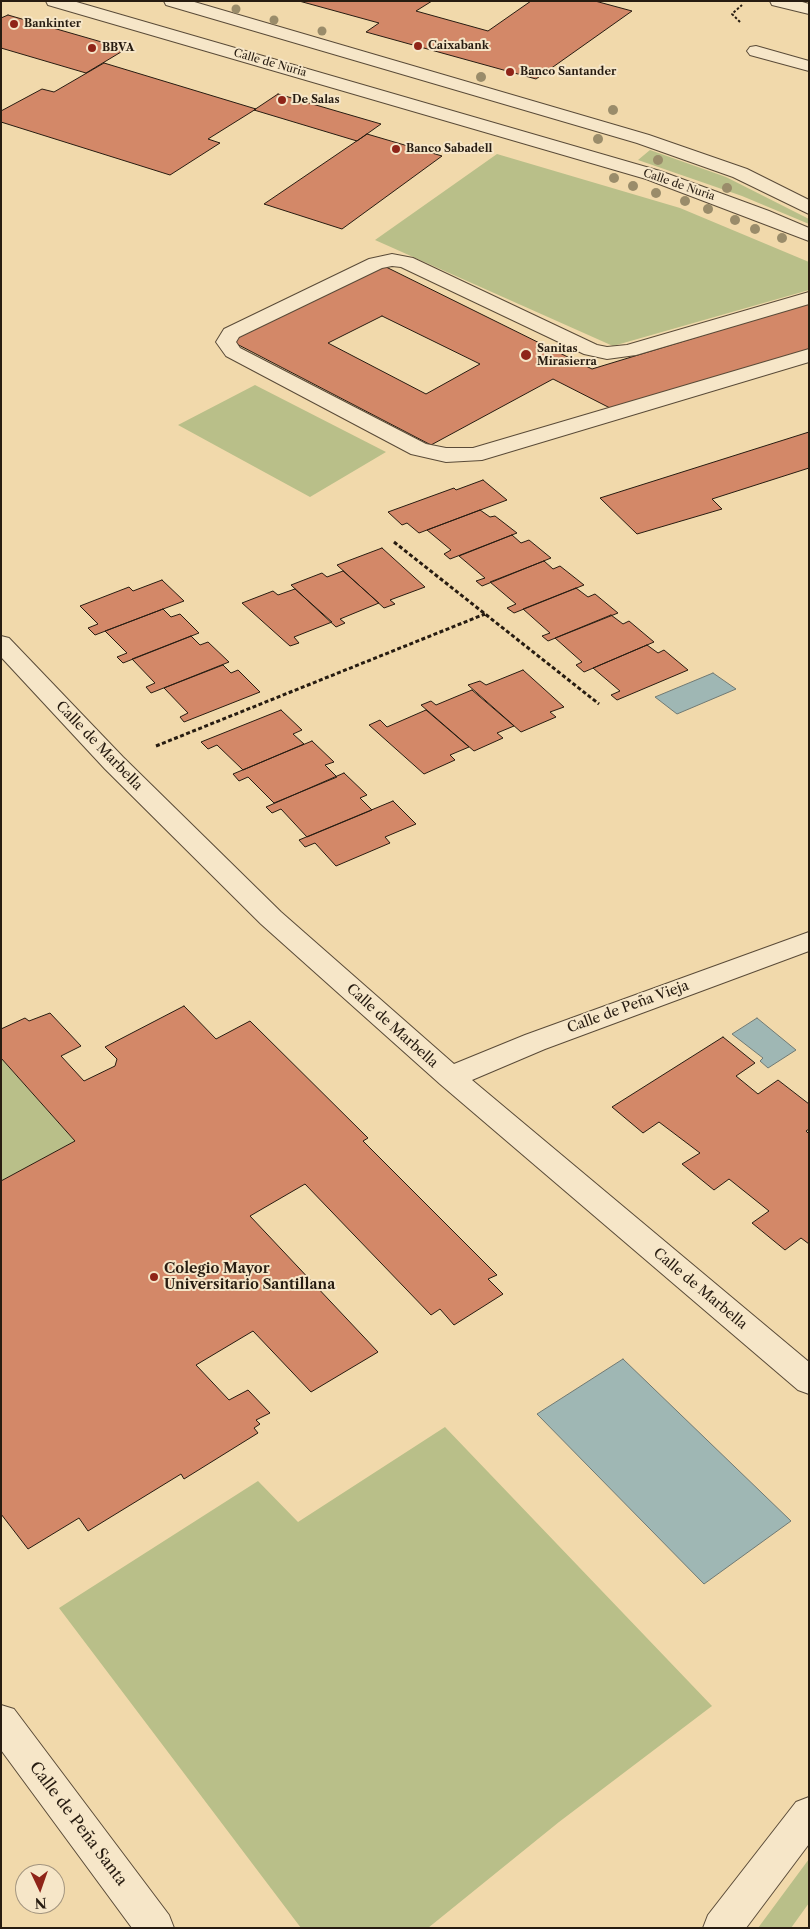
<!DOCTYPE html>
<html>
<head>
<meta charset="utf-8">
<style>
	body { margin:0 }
	#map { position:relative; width:810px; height:1929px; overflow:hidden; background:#f1d9ab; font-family:"Libre Caslon Text",serif }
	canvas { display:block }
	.frame { position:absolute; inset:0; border:2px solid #271c11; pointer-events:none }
	.north { position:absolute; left:15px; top:1864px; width:50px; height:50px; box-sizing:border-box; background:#f6e6c8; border:1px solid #a3957f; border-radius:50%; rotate:177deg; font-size:14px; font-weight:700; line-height:20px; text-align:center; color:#271c11 }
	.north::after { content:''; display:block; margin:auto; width:18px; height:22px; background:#8f2418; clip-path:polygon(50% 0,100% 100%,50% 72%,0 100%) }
</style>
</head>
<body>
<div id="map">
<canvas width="810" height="1929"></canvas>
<div class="frame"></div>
<div class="north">N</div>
</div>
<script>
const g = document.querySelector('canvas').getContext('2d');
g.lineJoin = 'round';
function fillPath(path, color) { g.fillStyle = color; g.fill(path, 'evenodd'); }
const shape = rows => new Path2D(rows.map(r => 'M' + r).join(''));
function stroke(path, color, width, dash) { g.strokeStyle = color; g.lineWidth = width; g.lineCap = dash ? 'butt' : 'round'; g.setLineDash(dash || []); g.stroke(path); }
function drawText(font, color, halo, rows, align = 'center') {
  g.font = font + ' "Libre Caslon Text",serif'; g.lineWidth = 4; g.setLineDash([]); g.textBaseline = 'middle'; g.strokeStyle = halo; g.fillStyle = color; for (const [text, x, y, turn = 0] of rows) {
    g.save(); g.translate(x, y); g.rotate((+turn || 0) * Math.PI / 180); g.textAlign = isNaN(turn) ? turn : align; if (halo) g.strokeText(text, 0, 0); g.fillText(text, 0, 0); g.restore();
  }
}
const green = shape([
	[650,150,726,177,809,219,809,224,742,196,638,160],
	[497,154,680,208,809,262,809,290,613,346,375,240],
	[255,385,386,452,310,497,178,425],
	[1,1058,75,1141,1,1181],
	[445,1427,712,1706,559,1822,428,1928,301,1928,59,1608,258,1481,298,1522],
	[809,1859,809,1903,791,1928,758,1928]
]);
const water = shape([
	[713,673,736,689,677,714,655,697,713,673],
	[757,1018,796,1050,768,1068,760,1061,763,1058,732,1034,757,1018],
	[623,1359,791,1521,704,1584,537,1414,623,1359]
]);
const building = shape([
	[299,1,432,1,416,11,488,31,531,1,595,1,632,11,536,79,366,32,379,23,299,1],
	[8,15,126,49,86,73,1,48,1,18,8,15],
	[104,63,256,109,208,139,220,143,170,175,1,122,1,111,42,89,54,92,104,63],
	[278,94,381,124,357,141,254,110,278,94],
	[367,134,442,156,342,229,264,204,367,134],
	[384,266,592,369,809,303,809,351,612,409,553,379,431,445,231,341,384,266],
	[382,316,480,364,426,394,328,343,382,316],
	[809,432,809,468,712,499,722,509,637,534,600,498,809,432],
	[483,480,507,500,419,533,407,523,402,525,388,512,454,488,456,490,483,480],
	[480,510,490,517,495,516,517,533,450,559,444,554,451,550,427,530,480,510],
	[512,535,521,543,529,540,551,558,482,586,476,581,485,578,459,556,512,535],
	[382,548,425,587,390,600,395,604,384,608,337,565,382,548],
	[544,561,553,569,560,566,584,585,514,613,507,608,516,604,490,582,544,561],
	[343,571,379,603,340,619,345,623,336,627,291,585,322,573,327,577,343,571],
	[162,580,184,601,95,635,88,628,98,624,80,606,129,587,133,591,162,580],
	[576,588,588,597,595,594,618,613,548,641,542,636,550,633,523,609,576,588],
	[295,589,332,622,294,637,299,643,290,646,242,603,273,591,278,595,295,589],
	[163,609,171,617,180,614,199,633,123,663,117,657,127,653,105,631,163,609],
	[611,615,623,624,629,621,654,642,584,672,576,665,582,662,555,638,611,615],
	[191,636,200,645,208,642,229,662,151,693,146,687,155,683,132,659,191,636],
	[647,645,658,653,664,650,688,670,617,700,611,695,620,691,593,668,647,645],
	[223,665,231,673,238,670,260,692,184,722,180,717,188,713,164,688,223,665],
	[523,670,564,707,550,712,556,717,521,732,468,685,480,681,486,685,523,670],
	[472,690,514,726,497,733,503,738,474,751,421,705,431,701,436,705,472,690],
	[281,710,302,730,293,734,304,744,243,770,217,745,208,749,201,742,281,710],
	[426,710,469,747,450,755,455,760,424,774,369,725,380,720,387,727,426,710],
	[312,741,334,762,325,765,337,777,274,803,248,777,239,781,233,774,312,741],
	[344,773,367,795,360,798,372,810,307,837,281,809,272,813,266,807,344,773],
	[393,801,416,824,385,837,390,843,336,866,315,843,305,847,299,840,393,801],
	[184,1006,216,1039,250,1021,368,1138,363,1141,497,1275,488,1279,503,1294,454,1325,440,1309,431,1315,305,1184,250,1216,378,1352,311,1392,253,1331,196,1365,229,1400,248,1390,270,1413,256,1420,260,1424,254,1428,258,1433,184,1479,181,1474,88,1531,79,1518,28,1549,1,1514,1,1181,75,1141,1,1058,1,1029,25,1018,29,1021,50,1013,81,1046,61,1056,84,1081,115,1066,117,1059,105,1047,184,1006],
	[723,1037,755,1063,736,1076,758,1094,778,1080,809,1104,809,1129,806,1131,809,1134,809,1244,801,1238,785,1250,752,1223,769,1211,729,1179,714,1190,682,1164,700,1153,659,1122,643,1133,612,1107,723,1037]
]);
const pathFar1 = shape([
	[740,22,732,14,742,5]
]);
const path = shape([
	[394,542,599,704],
	[156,746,485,614]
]);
const lane = shape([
	[392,254,413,258,597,345,607,347,627,345,809,292,809,304,636,355,607,359,584,354,401,267,392,266,382,268,239,337,236,342,240,348,426,444,446,448,473,448,809,349,809,362,482,460,446,462,411,454,226,356,216,342,224,329,369,259,392,254]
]);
const street = shape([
	[46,1,73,1,660,171,769,211,809,228,809,241,646,179,48,5,46,1],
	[164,1,191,1,649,135,747,169,809,200,809,214,733,177,637,143,166,5,164,1],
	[770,1,799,1,809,4,809,14,772,5,770,1],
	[756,46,809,61,809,71,750,55,747,51,750,47,756,46],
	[1,636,9,638,123,757,281,912,454,1064,525,1035,809,932,809,951,545,1049,472,1080,809,1362,809,1394,798,1390,440,1084,261,924,105,769,1,657,1,636],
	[1,1705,14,1709,169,1915,174,1928,132,1928,1,1750,1,1705],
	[809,1797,809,1844,746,1928,703,1928,708,1915,796,1802,809,1797]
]);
const trees = [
	[236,9,4.5],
	[274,20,4.5],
	[322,31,4.5],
	[481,77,5],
	[613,110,5],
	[598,139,5],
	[658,160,5],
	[614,178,5],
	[633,186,5],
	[727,188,5],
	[656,193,5],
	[685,201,5],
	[708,209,5],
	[735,220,5],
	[755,229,5],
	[782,238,5]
];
const markers = [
	[14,24,5,"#8f2418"],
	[418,46,5,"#8f2418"],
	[92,48,5,"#8f2418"],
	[510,72,5,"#8f2418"],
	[282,100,5,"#8f2418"],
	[396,149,5,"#8f2418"],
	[526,355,6,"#8f2418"],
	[154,1277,5,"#8f2418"]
];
const farPoinames = [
	["Bankinter",24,24],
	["Caixabank",428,46],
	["BBVA",102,48],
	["Banco Santander",520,72],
	["De Salas",292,100],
	["Banco Sabadell",406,149],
	["Sanitas",537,349],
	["Mirasierra",537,362]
];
const farStreetnames = [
	["Calle de Nuria",270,63,16],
	["Calle de Nuria",679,185,19]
];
const streetNames = [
	["Calle de Marbella",99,746,46],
	["Calle de Peña Vieja",628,1007,-20],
	["Calle de Marbella",392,1026,42],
	["Calle de Marbella",700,1289,40]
];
const poiNames = [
	["Colegio Mayor",164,1269],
	["Universitario Santillana",164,1285]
];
const nearStreetnames = [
	["Calle de Peña Santa",78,1824,53]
];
fillPath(green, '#b9bf89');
fillPath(water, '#9fb7b4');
stroke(water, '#6f7973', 1);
fillPath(building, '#d38868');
stroke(building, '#271c11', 1);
stroke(lane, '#5a4b38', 2);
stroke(street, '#5a4b38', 2);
stroke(pathFar1, '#271c11', 2, [2.5, 2]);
stroke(path, '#271c11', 3, [4, 2.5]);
fillPath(lane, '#f6e6c8');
fillPath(street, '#f6e6c8');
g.fillStyle = '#9a8c6a';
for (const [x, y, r] of trees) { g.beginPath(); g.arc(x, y, r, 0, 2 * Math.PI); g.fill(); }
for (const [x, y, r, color] of markers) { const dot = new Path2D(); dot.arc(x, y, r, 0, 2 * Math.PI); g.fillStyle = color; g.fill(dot); stroke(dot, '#f6e6c8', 2); }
drawText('bold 11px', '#271c11', '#f6e6c8', farPoinames, 'left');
drawText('11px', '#271c11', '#f6e6c8', farStreetnames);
drawText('14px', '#271c11', '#f6e6c8', streetNames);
drawText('bold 14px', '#271c11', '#f6e6c8', poiNames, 'left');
drawText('16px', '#271c11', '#f6e6c8', nearStreetnames);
</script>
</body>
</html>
